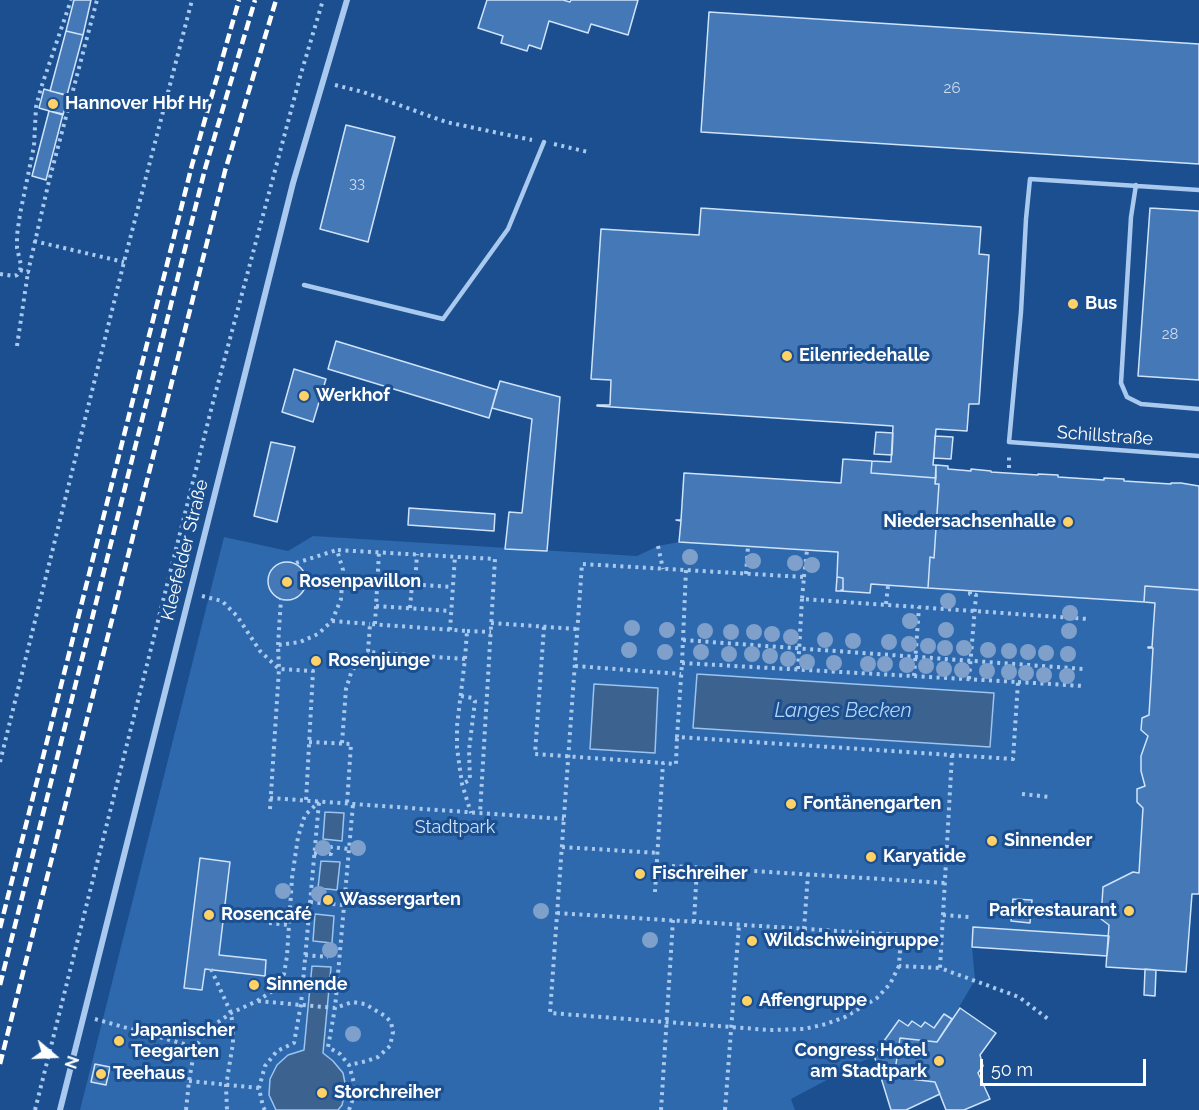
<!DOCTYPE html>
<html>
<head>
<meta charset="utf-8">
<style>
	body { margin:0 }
	#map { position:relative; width:1199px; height:1110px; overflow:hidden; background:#1b4f8f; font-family:Raleway,sans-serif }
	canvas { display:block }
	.north { position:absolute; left:24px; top:1026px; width:60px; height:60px; -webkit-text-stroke:4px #1b4f8f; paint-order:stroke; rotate:109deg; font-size:16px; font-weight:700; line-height:24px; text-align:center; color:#fff }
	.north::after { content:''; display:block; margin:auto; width:21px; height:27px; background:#fff; clip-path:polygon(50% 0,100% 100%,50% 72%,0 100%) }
	.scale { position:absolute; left:980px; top:1059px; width:166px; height:27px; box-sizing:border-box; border:3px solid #fff; border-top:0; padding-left:8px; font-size:18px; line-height:21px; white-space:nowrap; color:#fff; -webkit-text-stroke:4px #1b4f8f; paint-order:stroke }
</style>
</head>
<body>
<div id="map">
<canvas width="1199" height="1110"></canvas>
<div class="north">N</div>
<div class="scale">50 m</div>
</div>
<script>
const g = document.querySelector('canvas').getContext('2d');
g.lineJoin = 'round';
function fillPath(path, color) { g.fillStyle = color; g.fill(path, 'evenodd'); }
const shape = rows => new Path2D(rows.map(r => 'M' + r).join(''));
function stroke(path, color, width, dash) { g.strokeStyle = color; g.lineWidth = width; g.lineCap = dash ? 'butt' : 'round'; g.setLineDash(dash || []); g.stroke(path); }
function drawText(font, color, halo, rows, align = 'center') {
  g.font = font + ' Raleway,sans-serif'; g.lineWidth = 6; g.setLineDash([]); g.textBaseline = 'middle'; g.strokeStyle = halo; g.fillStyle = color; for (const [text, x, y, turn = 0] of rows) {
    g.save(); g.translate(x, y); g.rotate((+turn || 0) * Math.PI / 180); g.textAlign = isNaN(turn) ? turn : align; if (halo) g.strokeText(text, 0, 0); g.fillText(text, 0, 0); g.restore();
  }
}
const green = shape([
	[313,536,637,556,658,546,679,542,838,552,837,577,843,578,841,591,870,593,871,584,1155,603,1152,647,1148,648,1153,648,1149,715,1142,718,1141,730,1148,736,1141,756,1141,771,1145,786,1137,790,1137,802,1143,808,1139,873,1103,887,1101,919,1109,925,1109,936,973,927,972,947,975,980,952,1019,944,1014,934,1028,921,1027,912,1021,908,1026,899,1021,874,1055,791,1099,795,1110,80,1110,224,537,288,551]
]);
const water = shape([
	[697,674,994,693,990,747,693,728,697,674],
	[594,684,658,688,655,753,590,749,594,684],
	[325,812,344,813,342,841,323,839,325,812],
	[321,861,340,862,337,890,318,888,321,861],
	[315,914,334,916,332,943,313,941,315,914],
	[312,966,331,967,323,1053,333,1061,343,1073,346,1088,342,1105,338,1110,276,1110,269,1095,270,1079,277,1065,288,1055,304,1050,312,966]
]);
const building = shape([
	[74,0,91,0,83,35,66,31,74,0],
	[487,0,563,0,570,2,571,0,638,0,628,35,591,24,588,33,549,21,541,49,529,45,527,51,501,43,503,36,478,28,487,0],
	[709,12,1199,44,1199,164,701,132,709,12],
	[66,31,83,35,67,95,50,91,66,31],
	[44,89,68,96,63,115,39,108,44,89],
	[49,111,63,114,46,180,32,176,49,111],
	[346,125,395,137,368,242,320,229,346,125],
	[701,208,981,227,979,254,989,255,979,404,969,404,967,431,936,429,933,465,936,465,936,478,871,473,872,461,891,462,893,426,597,406,597,405,610,405,611,380,591,379,601,229,699,235,701,208],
	[1150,208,1199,211,1199,380,1138,376,1150,208],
	[336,341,497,390,489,418,328,369,336,341],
	[294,369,326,379,313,422,282,412,294,369],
	[500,381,560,397,547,551,505,549,509,512,522,513,532,419,492,408,500,381],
	[876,432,893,433,892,455,874,454,876,432],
	[935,436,953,437,951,459,934,458,935,436],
	[271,442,295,447,277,522,254,516,271,442],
	[843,459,872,461,871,473,936,478,935,484,939,484,934,558,930,557,928,588,871,584,870,593,841,591,841,590,843,590,843,578,837,577,838,552,679,542,681,521,676,520,681,520,684,473,841,483,843,459],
	[936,465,948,466,948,469,971,471,971,469,991,471,991,472,1038,475,1038,474,1058,475,1058,477,1104,480,1104,478,1124,479,1124,481,1171,484,1171,483,1181,483,1199,486,1199,590,1145,586,1144,602,928,588,930,557,934,558,939,484,935,484,936,465],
	[409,508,495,514,494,531,408,525,409,508],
	'268 581a19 19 0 1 1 38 0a19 19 0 1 1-38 0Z',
	[837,577,843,578,843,590,841,590,841,591,836,591,837,577],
	[1145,586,1199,590,1199,894,1192,894,1186,972,1106,967,1109,925,1101,919,1103,887,1133,872,1139,873,1143,808,1137,802,1137,789,1145,786,1141,771,1141,756,1148,736,1141,730,1142,718,1149,715,1153,648,1148,648,1148,647,1152,647,1155,603,1144,602,1145,586],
	[200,858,230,862,219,955,266,960,265,976,205,969,202,990,184,988,200,858],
	[1013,899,1032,900,1030,923,1011,921,1013,899],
	[973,927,1109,936,1107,956,972,947,973,927],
	[1145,969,1156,970,1155,996,1144,995,1145,969],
	[960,1008,996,1033,980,1055,983,1066,978,1073,990,1099,964,1110,946,1110,935,1082,894,1077,900,1038,937,1042,960,1008],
	[944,1014,952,1019,937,1042,900,1038,894,1077,935,1082,940,1094,906,1110,891,1110,874,1055,899,1020,908,1026,912,1021,921,1027,925,1022,934,1028,944,1014],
	[95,1064,110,1067,106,1085,91,1082,95,1064]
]);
const path = shape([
	[335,85,363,92,446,122,532,140],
	[554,144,588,152],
	[34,241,124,262],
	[20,270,28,272,49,181,97,0],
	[0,274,14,276,17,275,20,270,21,265,17,248,17,235,20,214,34,146,36,107,41,88,71,0],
	[17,346,28,272],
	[1009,468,1009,455],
	[658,546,663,569],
	[296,563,337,550],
	[746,574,748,546],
	[804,577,807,550],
	[378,582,452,587],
	[415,585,417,554],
	[202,596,222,601,237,616,260,651,279,669,313,671,306,801],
	[886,604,888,586],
	[376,606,451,611],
	[410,608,412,585],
	[332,621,370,624],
	[491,623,577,629],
	[375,624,379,552],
	[544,627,535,754,663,763],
	[450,630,455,556],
	[467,631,491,632],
	[683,640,1084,669],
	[278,645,281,599],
	[465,659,368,652,370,624,467,631,465,659,457,726,457,748,462,784,471,813],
	[682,663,1018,682,1013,759,677,737,682,663],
	[682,663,686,570],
	[575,666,681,674],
	[798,669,802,599],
	[914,676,919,607],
	[969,679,976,595,970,594,970,591],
	[1018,682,1083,686],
	[461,696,473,698,475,701,469,750,470,780,462,784],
	[309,742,351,744,347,804],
	[342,743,346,689,351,673,359,660,368,652],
	[952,755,940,968,1019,997,1048,1019],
	[0,762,124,262,192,0],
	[1022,794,1050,797],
	[270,798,564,819],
	[270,809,279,669,278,645,300,642,318,634,332,621,341,599,343,570,337,550,495,559,480,813],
	[562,847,658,853],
	[314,853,331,854,331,847,349,849],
	[657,865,945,883],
	[655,892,663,763,676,764,677,737],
	[310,902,344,905],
	[557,913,901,935,899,966,940,968],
	[943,915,969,917],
	[694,922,697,867],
	[269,923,289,925],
	[804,929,808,874],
	[305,955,328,957],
	[899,966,890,984,877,998,845,1017,826,1024,804,1029,769,1030,550,1013,582,564,804,577,802,599,1088,619],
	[211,969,231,1013,233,1028,233,1043,226,1086,227,1110],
	[258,1001,335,1008,352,1002,365,1004,385,1016,391,1022,393,1032,390,1046,378,1057,367,1061,349,1065],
	[95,1019,195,1047],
	[189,1081,259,1088],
	[35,1110,212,406,300,77,323,0],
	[186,1110,189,1081,195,1047,211,1027,231,1013,257,1001,274,990,284,974,287,956,292,878,298,837,305,815,319,802],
	[265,1110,263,1107,259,1088,265,1066,277,1051,294,1043,301,1004,319,802],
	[349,1110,355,1093,353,1079,349,1065,340,1054,328,1047,335,1008,353,804],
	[661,1110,673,920],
	[725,1110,739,925]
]);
const service = shape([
	[1136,185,1131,217,1121,383,1127,397,1141,404,1199,409],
	[1199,190,1030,179,1026,219,1021,312,1009,442,1199,456],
	[304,285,443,319,508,229,544,142]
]);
const minor = shape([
	[60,1110,293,183,347,0]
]);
const rail = shape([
	[0,928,192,165,239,0],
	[0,985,205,169,255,0],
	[0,1064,225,171,276,0]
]);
const trees = [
	[690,557],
	[753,561],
	[795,563],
	[812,565],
	[948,601],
	[1070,613],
	[910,621],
	[632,628],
	[667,630],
	[946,630],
	[705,631],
	[1069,631],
	[731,632],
	[754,632],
	[772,634],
	[791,637],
	[825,640],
	[853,641],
	[889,642],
	[909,644],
	[928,646],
	[945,648],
	[964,648],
	[629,650],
	[988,650],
	[1009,651],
	[665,652],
	[701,652],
	[1028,652],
	[1046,653],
	[729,654],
	[752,654],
	[1068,654],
	[770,656],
	[788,659],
	[807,662],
	[834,663],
	[868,664],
	[885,664],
	[907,665],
	[926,666],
	[944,669],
	[962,670],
	[987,671],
	[1009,672],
	[1026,673],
	[1044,675],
	[1067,676],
	[323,848],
	[358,848],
	[283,891],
	[319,894],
	[541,911],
	[650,940],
	[330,950],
	[353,1034]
];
const markers = [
	[53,104,6,"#ffd166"],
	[1073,304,6,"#ffd166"],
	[787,356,6,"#ffd166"],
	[304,396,6,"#ffd166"],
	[1068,522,6,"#ffd166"],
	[287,582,6,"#ffd166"],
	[316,661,6,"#ffd166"],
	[791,804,6,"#ffd166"],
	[992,841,6,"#ffd166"],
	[871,857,6,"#ffd166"],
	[640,874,6,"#ffd166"],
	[328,900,6,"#ffd166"],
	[1129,911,6,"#ffd166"],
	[209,915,6,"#ffd166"],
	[752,941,6,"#ffd166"],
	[254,985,6,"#ffd166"],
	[747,1001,6,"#ffd166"],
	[119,1041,6,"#ffd166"],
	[939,1061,6,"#ffd166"],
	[101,1074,6,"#ffd166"],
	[322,1093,6,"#ffd166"]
];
const numberNames = [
	["26",952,88],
	["33",357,183],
	["28",1170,334]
];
const poiNames = [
	["Hannover Hbf Hr",65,104],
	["Bus",1085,304],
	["Eilenriedehalle",799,356],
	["Werkhof",316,396],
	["Niedersachsenhalle",1056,522,"right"],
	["Rosenpavillon",299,582],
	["Rosenjunge",328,661],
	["Fontänengarten",803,804],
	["Sinnender",1004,841],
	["Karyatide",883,857],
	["Fischreiher",652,874],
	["Wassergarten",340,900],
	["Parkrestaurant",1117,911,"right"],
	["Rosencafé",221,915],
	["Wildschweingruppe",764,941],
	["Sinnende",266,985],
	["Affengruppe",759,1001],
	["Japanischer",131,1031],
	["Teegarten",131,1052],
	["Congress Hotel",927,1051,"right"],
	["am Stadtpark",927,1072,"right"],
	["Teehaus",113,1074],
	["Storchreiher",334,1093]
];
const streetNames = [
	["Schillstraße",1105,436,4],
	["Kleefelder Straße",185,550,-76]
];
const parkNames = [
	["Stadtpark",455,828]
];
const waterNames = [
	["Langes Becken",843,711]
];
fillPath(green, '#2e69ad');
fillPath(water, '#3c6290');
stroke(water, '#9cc4f0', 1.5);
fillPath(building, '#4478b7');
stroke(building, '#cfe3fa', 1.5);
stroke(path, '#a9c9ee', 4, [3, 4.5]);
stroke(service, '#a9c9ee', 4.5);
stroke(minor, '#a9c9ee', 6);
stroke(rail, '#fff', 4.5, [10, 4.5]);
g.fillStyle = '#7ea0ca';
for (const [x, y] of trees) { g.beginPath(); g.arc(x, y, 8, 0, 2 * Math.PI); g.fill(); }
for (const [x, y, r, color] of markers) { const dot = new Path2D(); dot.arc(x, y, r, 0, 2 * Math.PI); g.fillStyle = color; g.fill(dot); stroke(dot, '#1b4f8f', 2); }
drawText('15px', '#d0dded', null, numberNames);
drawText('bold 18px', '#fff', '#1b4f8f', poiNames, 'left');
drawText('18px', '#fff', '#1b4f8f', streetNames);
drawText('18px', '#cfe3fa', '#1b4f8f', parkNames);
drawText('italic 20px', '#b5d3f5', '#1b4f8f', waterNames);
</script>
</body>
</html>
